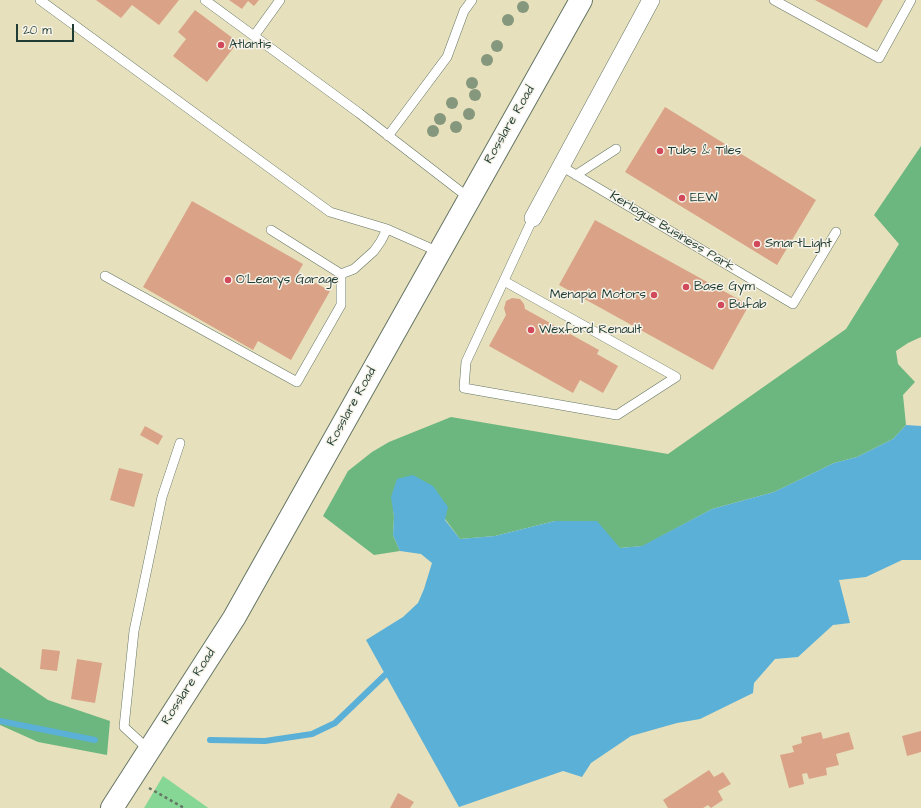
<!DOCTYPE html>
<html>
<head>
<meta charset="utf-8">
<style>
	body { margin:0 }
	#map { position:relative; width:921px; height:808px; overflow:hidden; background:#e7e0bc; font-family:"Architects Daughter",sans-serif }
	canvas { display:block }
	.scale { position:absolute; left:16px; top:24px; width:58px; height:18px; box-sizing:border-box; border:2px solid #1f3d34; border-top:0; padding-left:5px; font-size:12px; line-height:14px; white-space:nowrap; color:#1f3d34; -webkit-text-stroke:3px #f7f3e8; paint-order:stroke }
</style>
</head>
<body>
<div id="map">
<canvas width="921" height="808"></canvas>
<div class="scale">20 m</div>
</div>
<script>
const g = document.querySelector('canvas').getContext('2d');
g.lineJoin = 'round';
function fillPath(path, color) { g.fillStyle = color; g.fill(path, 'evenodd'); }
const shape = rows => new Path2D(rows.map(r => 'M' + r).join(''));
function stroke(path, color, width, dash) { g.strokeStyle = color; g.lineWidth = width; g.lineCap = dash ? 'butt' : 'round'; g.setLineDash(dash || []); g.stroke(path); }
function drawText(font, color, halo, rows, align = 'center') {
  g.font = font + ' "Architects Daughter",sans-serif'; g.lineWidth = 3; g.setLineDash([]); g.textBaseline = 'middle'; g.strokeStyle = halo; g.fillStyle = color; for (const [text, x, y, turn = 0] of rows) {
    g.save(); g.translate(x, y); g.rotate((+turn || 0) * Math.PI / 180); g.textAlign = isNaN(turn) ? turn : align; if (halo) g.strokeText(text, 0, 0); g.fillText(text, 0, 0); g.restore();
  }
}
const green = shape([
	[163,776,207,807,208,808,144,808]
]);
const forest = shape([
	[921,146,921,337,908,343,896,351,898,364,915,382,903,395,906,425,893,439,857,457,834,463,774,492,712,509,643,546,620,548,555,521,495,536,460,539,445,519,392,497,394,517,393,535,400,551,374,555,323,516,348,471,372,452,389,442,451,417,668,454,846,329,899,244,874,215],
	[0,667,48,700,110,721,107,755,38,742,0,725]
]);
const water = shape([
	[906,425,921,426,921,560,902,560,866,577,839,580,850,623,833,625,798,657,775,659,754,683,753,693,700,719,677,723,631,736,591,763,582,777,563,771,459,807,366,640,403,617,418,603,424,589,432,563,421,554,400,551,393,535,394,517,391,497,397,479,413,475,433,486,448,507,445,520,460,539,495,536,555,521,597,521,620,548,642,546,712,509,774,492,834,463,857,457,893,439]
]);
const stream = shape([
	[0,721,95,740],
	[210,740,265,741,312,734,335,723,385,675]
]);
const building = shape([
	[96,0,179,0,159,25,132,5,121,18],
	[229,0,259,0,254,6,248,1,242,9],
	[815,0,883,0,867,28],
	[195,10,238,42,207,82,173,56,186,39,178,32],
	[665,107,816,200,777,265,625,172],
	[192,201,303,264,298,273,330,291,291,360,258,341,253,350,143,287],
	[595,220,749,305,713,370,559,285],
	[512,298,520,299,524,304,525,309,599,350,597,354,618,366,603,393,580,380,573,393,489,346,506,315,504,308,505,305,506,301],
	[145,426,163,436,158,445,140,435],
	[119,468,143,474,134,507,110,500],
	[42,649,60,651,57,671,40,669],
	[77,659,102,663,95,703,71,699],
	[921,731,921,752,907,756,902,736],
	[821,732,823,739,849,732,854,749,836,754,839,765,826,768,827,775,809,779,807,773,802,774,804,784,789,788,780,755,794,752,792,746,802,743,801,737],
	[709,770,714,777,723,772,731,784,718,791,723,800,711,808,708,805,703,808,668,808,663,800],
	[398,793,414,802,410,808,390,808]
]);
const path = shape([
	[149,788,184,808]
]);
const service = shape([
	[40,0,330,212,387,229,439,252],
	[205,0,254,36],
	[280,0,254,36,359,113,469,198],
	[774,0,879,58,911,0],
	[388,136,447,57,464,11,472,0],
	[561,166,793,304,836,232],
	[576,175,616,149],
	[271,230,341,274],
	[341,274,354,269,374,251,381,241,387,229],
	[105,276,297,382,341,305,341,274],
	[504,281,676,377,617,415,464,388,466,362,533,218],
	[149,750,124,727,134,631,162,497,180,443]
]);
const minor = shape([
	[533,218,651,0]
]);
const secondary = shape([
	[112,808,234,618,581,0]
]);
const trees = [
	[523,7],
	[508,20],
	[497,46],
	[487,60],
	[472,83],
	[475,95],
	[452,103],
	[469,114],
	[440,119],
	[456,127],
	[433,131]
];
const markers = [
	[221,45,4,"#d1495b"],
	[660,151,4,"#d1495b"],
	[682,198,4,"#d1495b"],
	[757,244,4,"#d1495b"],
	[228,280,4,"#d1495b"],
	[686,287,4,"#d1495b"],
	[654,295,4,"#d1495b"],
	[721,305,4,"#d1495b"],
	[531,330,4,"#d1495b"]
];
const poiNames = [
	["Atlantis",229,45],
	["Tubs & Tiles",668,151],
	["EEW",690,198],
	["SmartLight",765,244],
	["O'Learys Garage",236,280],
	["Base Gym",694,287],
	["Menapia Motors",646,295,"right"],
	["Bufab",729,305],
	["Wexford Renault",539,330]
];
const streetNames = [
	["Rosslare Road",510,125,-60],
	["Kerlogue Business Park",672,232,31],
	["Rosslare Road",352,407,-61],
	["Rosslare Road",189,687,-57]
];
fillPath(green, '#86d696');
fillPath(forest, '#6cb77f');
fillPath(water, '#5ab0d7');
stroke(stream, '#5ab0d7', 6);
fillPath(building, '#daa387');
stroke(service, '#657664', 10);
stroke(minor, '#657664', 18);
stroke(secondary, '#657664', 24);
stroke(path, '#657664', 2.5, [3, 3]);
stroke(service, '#fff', 9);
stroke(minor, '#fff', 17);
stroke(secondary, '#fff', 22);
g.fillStyle = '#85977c';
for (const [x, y] of trees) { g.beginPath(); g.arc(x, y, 6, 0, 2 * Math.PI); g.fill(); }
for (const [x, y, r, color] of markers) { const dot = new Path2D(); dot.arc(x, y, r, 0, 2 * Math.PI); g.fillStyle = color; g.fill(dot); stroke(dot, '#f7f3e8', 1.5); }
drawText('13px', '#1f3d34', '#f7f3e8', poiNames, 'left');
drawText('13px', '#1f3d34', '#f7f3e8', streetNames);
</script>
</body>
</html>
